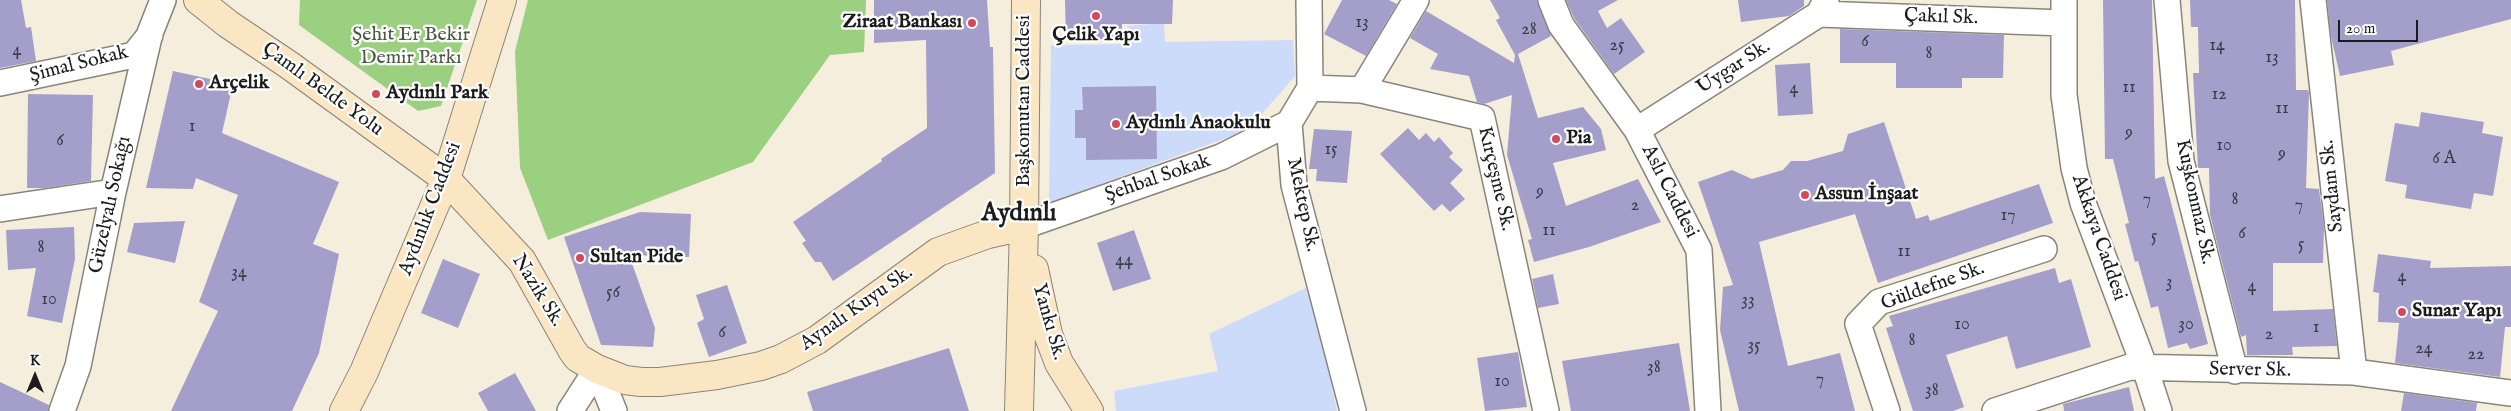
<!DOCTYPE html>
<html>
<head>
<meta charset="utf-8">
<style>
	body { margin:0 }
	#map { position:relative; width:2511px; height:411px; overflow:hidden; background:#f6eedc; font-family:"IM FELL English",serif }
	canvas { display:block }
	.north { position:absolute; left:10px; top:351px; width:50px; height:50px; -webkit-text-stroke:4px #fff; paint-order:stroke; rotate:0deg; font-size:14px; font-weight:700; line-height:20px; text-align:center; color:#1c1c1c }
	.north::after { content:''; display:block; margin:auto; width:18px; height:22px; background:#1c1c1c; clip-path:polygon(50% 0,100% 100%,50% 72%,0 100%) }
	.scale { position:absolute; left:2338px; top:20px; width:80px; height:22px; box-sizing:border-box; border:2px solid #1c1c1c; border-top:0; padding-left:6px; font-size:15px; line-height:18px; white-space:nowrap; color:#1c1c1c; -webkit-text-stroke:4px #fff; paint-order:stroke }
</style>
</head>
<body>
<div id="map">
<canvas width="2511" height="411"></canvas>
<div class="north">K</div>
<div class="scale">20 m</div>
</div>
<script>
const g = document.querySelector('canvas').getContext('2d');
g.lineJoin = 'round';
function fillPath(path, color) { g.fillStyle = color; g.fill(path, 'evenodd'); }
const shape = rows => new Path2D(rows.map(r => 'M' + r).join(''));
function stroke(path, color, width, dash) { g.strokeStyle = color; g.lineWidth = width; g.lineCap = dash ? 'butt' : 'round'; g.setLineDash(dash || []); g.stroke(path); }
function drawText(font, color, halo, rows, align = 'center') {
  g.font = font + ' "IM FELL English",serif'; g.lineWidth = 4.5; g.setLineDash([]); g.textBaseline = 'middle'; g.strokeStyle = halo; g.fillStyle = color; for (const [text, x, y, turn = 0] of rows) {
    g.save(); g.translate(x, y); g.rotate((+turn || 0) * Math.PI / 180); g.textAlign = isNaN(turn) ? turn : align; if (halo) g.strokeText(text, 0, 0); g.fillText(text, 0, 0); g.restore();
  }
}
const built = shape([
	[1164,23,1165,42,1293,40,1295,76,1248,130,1049,203,1051,45,1127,44,1127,26],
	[1310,286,1337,411,1116,411,1114,391,1218,371,1209,334]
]);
const green = shape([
	[300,0,477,0,441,106,418,111,299,25],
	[528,0,866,0,864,52,830,55,753,162,548,240,520,168,515,51]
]);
const building = shape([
	[0,0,21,0,26,28,31,27,36,61,0,68],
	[874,0,987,0,990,47,993,47,995,173,833,281,821,262,815,262,802,243,806,241,793,222,882,161,881,159,927,128,926,40,874,43],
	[1065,0,1173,0,1172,24,1122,24,1122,39,1066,39],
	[1342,0,1389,0,1397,4,1366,56,1324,34],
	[1490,0,1537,0,1551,36,1518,54,1538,118,1583,107,1601,129,1606,150,1553,163,1566,206,1638,179,1661,222,1589,247,1534,262,1528,240,1532,239,1507,155,1512,95,1484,104,1477,102,1469,76,1430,69,1438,54,1410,38,1426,11,1514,63,1515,55,1496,20,1500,18],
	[1566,0,1618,0,1598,11,1607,28,1621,18,1645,52,1614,74,1574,18],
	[1738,0,1804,0,1804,6,1789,16,1741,22],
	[2103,0,2152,0,2155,179,2164,176,2208,344,2190,349,2187,343,2168,348,2158,306,2151,308,2138,261,2135,262,2125,224,2129,223,2113,159,2105,159],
	[2190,0,2295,0,2296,90,2308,90,2309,93,2306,188,2319,189,2324,227,2323,263,2273,263,2273,311,2333,309,2337,346,2292,347,2293,355,2247,355,2246,335,2241,337,2210,215,2209,168,2198,168,2193,73,2199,73,2198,27,2191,27],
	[2327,0,2511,0,2511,19,2391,51,2394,65,2340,76,2331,36],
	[1840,29,2004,35,2003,78,1962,78,1962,88,1896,88,1896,63,1840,63],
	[1810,63,1813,114,1778,116,1775,65],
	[173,71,233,84,222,133,339,182,313,244,339,254,319,353,292,411,171,411,218,311,199,302,238,195,196,178,193,189,146,188],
	[1156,86,1157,159,1086,160,1086,138,1075,138,1075,110,1083,110,1082,87],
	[28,94,93,95,91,181,45,188,27,188],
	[2421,112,2484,122,2482,133,2503,137,2493,196,2474,193,2471,209,2405,198,2407,185,2385,181,2395,123,2419,127],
	[1884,122,1916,219,1928,215,1930,221,2039,184,2053,223,1878,283,1855,214,1759,242,1788,366,1840,353,1855,411,1739,411,1720,330,1723,287,1733,285,1698,182,1732,170,1752,179,1783,170,1791,161,1807,161,1843,151,1848,134],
	[1408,128,1419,140,1426,133,1434,142,1439,137,1453,153,1449,157,1463,170,1450,183,1465,199,1450,212,1442,204,1434,211,1380,154],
	[1314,129,1352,131,1347,183,1316,181,1317,169,1309,169],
	[640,212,691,214,689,257,629,255,655,328,653,347,601,345,564,237],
	[185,221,175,263,127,252,134,223],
	[74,227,75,259,62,323,27,316,36,268,8,270,6,230],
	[1134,230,1151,279,1113,291,1097,243],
	[2378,254,2431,261,2430,268,2511,266,2511,327,2505,327,2500,377,2395,363,2399,323,2378,322,2379,293,2373,292],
	[443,259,480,274,458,328,421,313],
	[2055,268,2059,283,2071,279,2091,347,2016,369,2007,336,1946,355,1964,407,1953,411,1913,411,1886,328,1893,326,1889,316],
	[1553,274,1559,304,1538,308,1532,279],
	[727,285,747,343,709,357,697,323,704,319,696,295],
	[1679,343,1690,411,1571,411,1562,361],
	[949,348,969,411,813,411,807,392],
	[1518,352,1527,407,1485,411,1477,358],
	[515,373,536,411,488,411,478,393],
	[0,382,49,405,48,411,0,411],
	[2129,387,2134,411,2064,411,2063,404],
	[2404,393,2477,403,2476,411,2401,411]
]);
const street = shape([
	[1309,0,1310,88,1289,123,1294,185,1353,411],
	[1551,0,1561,25,1637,130,1699,250,1708,411],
	[2064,0,2064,95,2074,168,2083,203,2145,368,2159,411],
	[2167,0,2181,161,2235,371],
	[2313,0,2354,372],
	[1819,14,2064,23],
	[0,83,134,55,150,35],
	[1310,88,1362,90,1482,118,1546,411],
	[1362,90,1416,0],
	[1637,130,1819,14,1826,0],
	[0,209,113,192],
	[1024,226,1221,157,1289,123],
	[597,369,614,411],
	[62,411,78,366,113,192,150,33,163,0],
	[570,411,597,369],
	[1887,411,1858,324,1879,302,2044,249],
	[1995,411,2130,367,2354,372,2511,393]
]);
const secondary = shape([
	[198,0,228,24,289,65,446,179,522,261,572,350,578,358,597,369,625,380,641,382,660,382,717,375,761,366,781,359,817,340,938,252,988,234,1024,226],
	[1034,269,1048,334,1059,363,1089,411],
	[344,411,364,372,446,179,502,0],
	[1019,411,1024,226,1026,0]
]);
const markers = [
	[1096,16,5,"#d1495b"],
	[972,23,5,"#d1495b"],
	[199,84,5,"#d1495b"],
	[376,94,5,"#d1495b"],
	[1116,124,5,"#d1495b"],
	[1556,139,5,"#d1495b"],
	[1805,195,5,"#d1495b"],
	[580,258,5,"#d1495b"],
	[2402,312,5,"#d1495b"]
];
const numberNames = [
	["13",1362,23],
	["28",1529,30],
	["6",1865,42],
	["25",1617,46],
	["14",2217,46],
	["4",17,51],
	["8",1929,54],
	["13",2272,58],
	["11",2129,88],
	["4",1794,89],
	["12",2219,95],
	["11",2282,109],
	["1",192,127],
	["9",2129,133],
	["6",60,141],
	["10",2224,146],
	["15",1331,150],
	["9",2282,154],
	["6 A",2444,159],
	["9",1540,192],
	["7",2147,200],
	["8",2235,200],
	["2",1635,206],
	["7",2299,206],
	["17",2008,216],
	["11",1549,231],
	["6",2242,234],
	["5",2154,237],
	["5",2301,245],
	["8",41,248],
	["11",1904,252],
	["44",1124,261],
	["34",239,273],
	["4",2402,277],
	["3",2169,283],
	["4",2252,287],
	["56",613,293],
	["10",49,300],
	["33",1748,301],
	["10",1962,325],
	["30",2186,325],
	["1",2316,328],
	["6",722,333],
	["2",2269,335],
	["8",1912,341],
	["35",1754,346],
	["24",2424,349],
	["22",2476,355],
	["38",1654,368],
	["7",1820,380],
	["10",1502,382],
	["38",1932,391]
];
const streetNames = [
	["Çakıl Sk.",1941,18,2],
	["Şimal Sokak",79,65,-14],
	["Uygar Sk.",1734,68,-33],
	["Çamlı Belde Yolu",322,90,36],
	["Başkomutan Caddesi",1025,101,-90],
	["Şehbal Sokak",1158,179,-19],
	["Kırçeşme Sk.",1495,179,77],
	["Saydam Sk.",2333,186,-96],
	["Aslı Caddesi",1669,192,63],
	["Kuşkonmaz Sk.",2194,202,78],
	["Güzelyalı Sokağı",111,205,-78],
	["Mektep Sk.",1302,205,78],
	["Aydınlık Caddesi",431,209,-69],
	["Akkaya Caddesi",2098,238,71],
	["Güldefne Sk.",1933,287,-20],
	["Nazik Sk.",537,291,58],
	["Aynalı Kuyu Sk.",857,309,-35],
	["Yankı Sk.",1048,322,74],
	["Server Sk.",2250,371,1]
];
const poiNames = [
	["Ziraat Bankası",962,23,"right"],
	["Çelik Yapı",1096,36,"center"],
	["Arçelik",209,84],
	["Aydınlı Park",386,94],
	["Aydınlı Anaokulu",1126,124],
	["Pia",1566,139],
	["Assun İnşaat",1815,195],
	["Sultan Pide",590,258],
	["Sunar Yapı",2412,312]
];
const parkNames = [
	["Şehit Er Bekir",411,36],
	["Demir Parkı",411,59]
];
const districtNames = [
	["Aydınlı",1019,215]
];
fillPath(built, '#cddbfa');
fillPath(green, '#9bd081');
fillPath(building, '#a49eca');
stroke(street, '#89857c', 28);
stroke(secondary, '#89857c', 30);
stroke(street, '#fff', 25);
stroke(secondary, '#fbe6c4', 28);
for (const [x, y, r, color] of markers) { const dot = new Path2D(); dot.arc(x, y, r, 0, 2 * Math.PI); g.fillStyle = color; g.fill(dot); stroke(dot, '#fff', 2); }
drawText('18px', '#3e3c48', null, numberNames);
drawText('20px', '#1c1c1c', '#fff', streetNames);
drawText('bold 20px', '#1c1c1c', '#fff', poiNames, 'left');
drawText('20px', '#485b3f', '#fff', parkNames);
drawText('bold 25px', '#1c1c1c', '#fff', districtNames);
</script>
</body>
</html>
